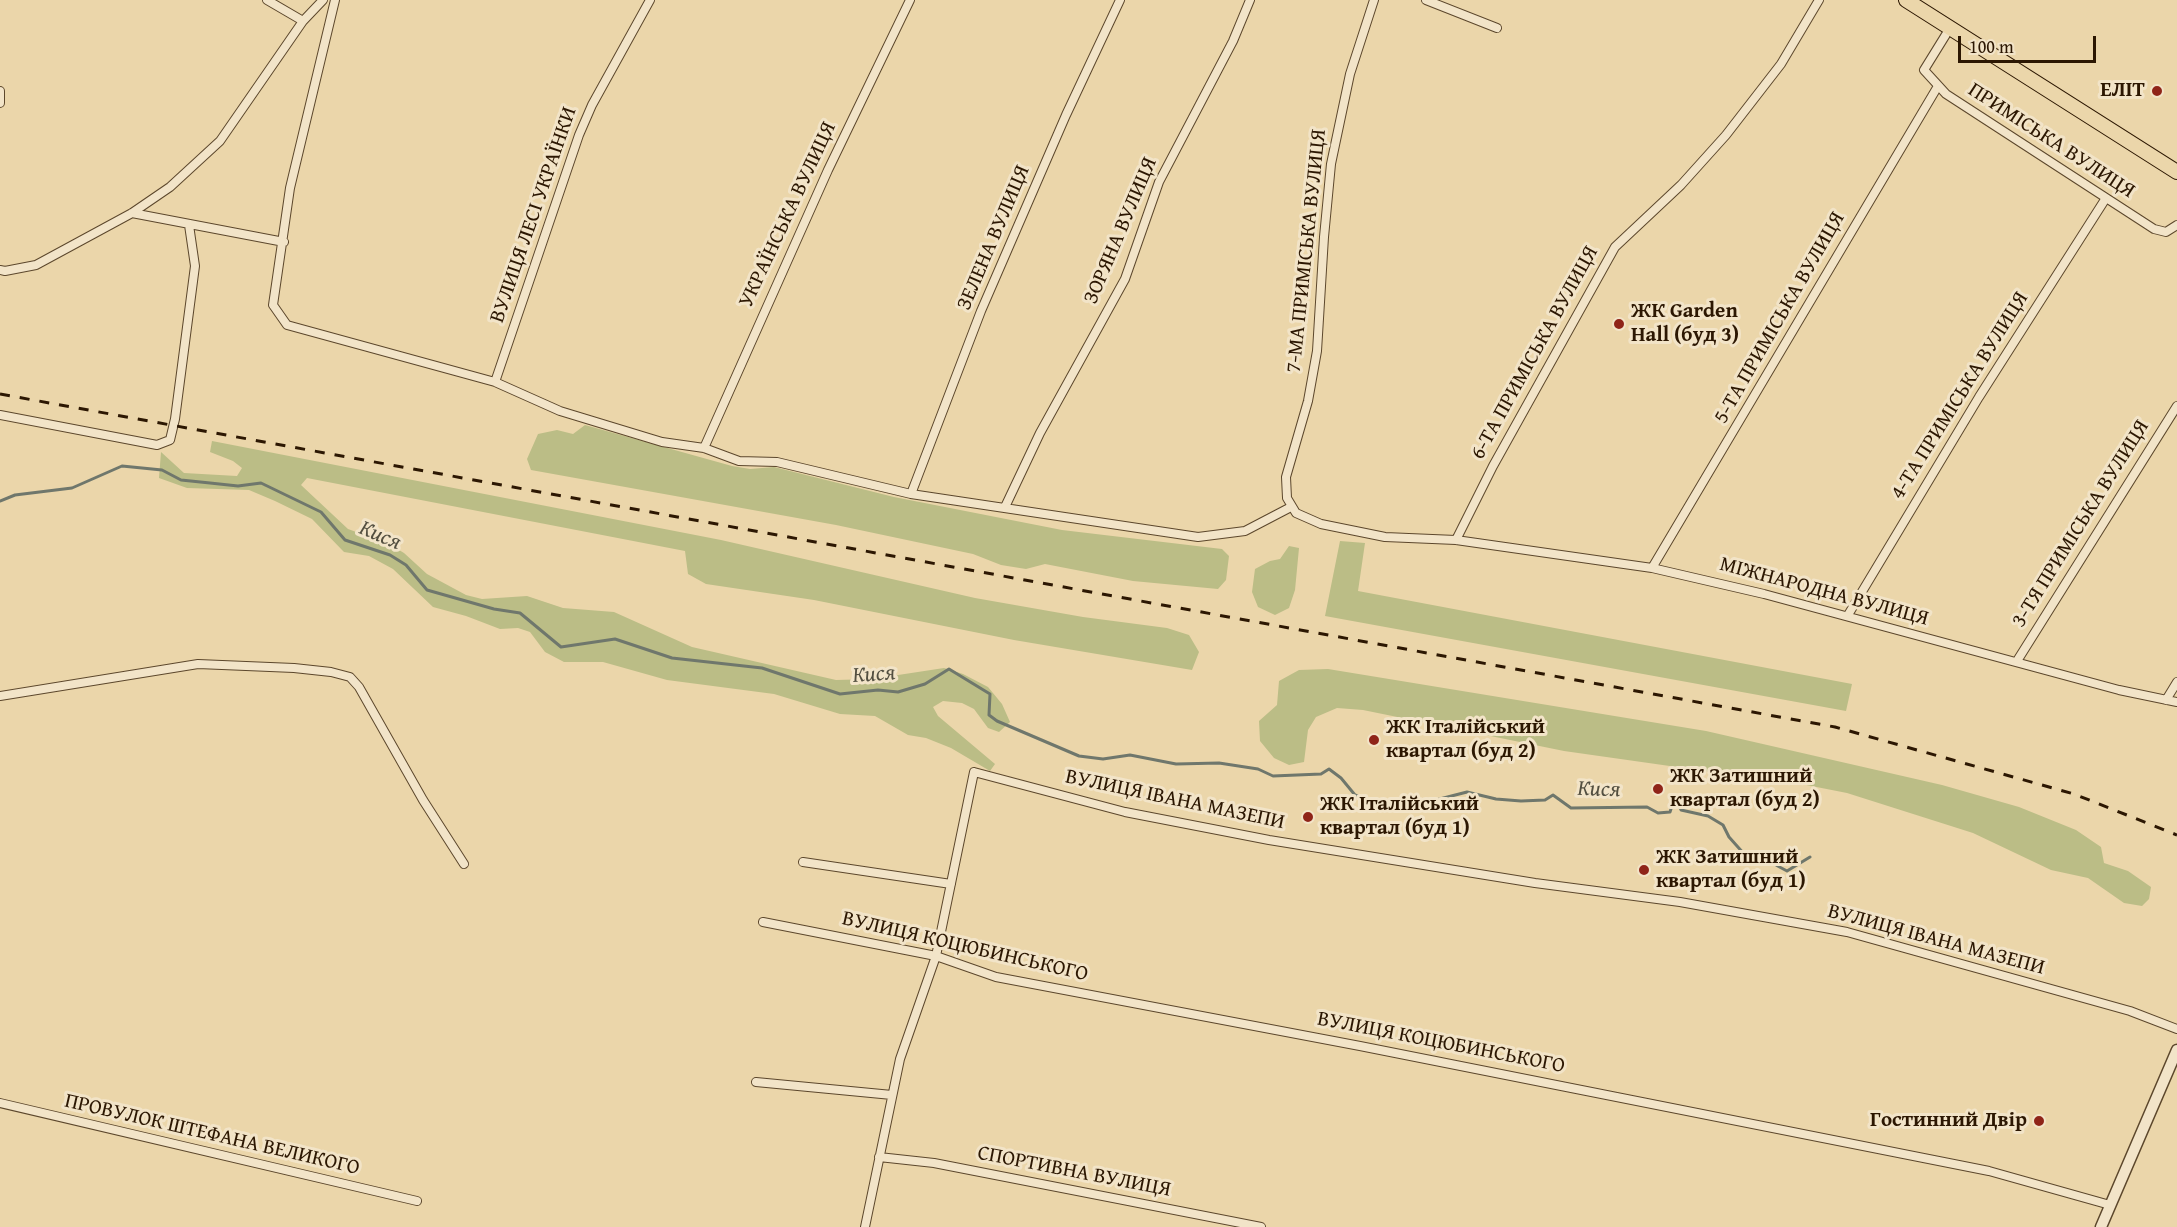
<!DOCTYPE html>
<html>
<head>
<meta charset="utf-8">
<style>
	body { margin:0 }
	#map { position:relative; width:2177px; height:1227px; overflow:hidden; background:#ebd6aa; font-family:"Gentium Book Plus",serif }
	canvas { display:block }
	.scale { position:absolute; left:1958px; top:36px; width:138px; height:27px; box-sizing:border-box; border:3px solid #2c1702; border-top:0; padding-left:8px; font-size:18px; line-height:21px; white-space:nowrap; color:#2c1702; -webkit-text-stroke:4px #f2e4c8; paint-order:stroke }
</style>
</head>
<body>
<div id="map">
<canvas width="2177" height="1227"></canvas>
<div class="scale">100 m</div>
</div>
<script>
const g = document.querySelector('canvas').getContext('2d');
g.lineJoin = 'round';
function fillPath(path, color) { g.fillStyle = color; g.fill(path, 'evenodd'); }
const shape = rows => new Path2D(rows.map(r => 'M' + r).join(''));
function stroke(path, color, width, dash) { g.strokeStyle = color; g.lineWidth = width; g.lineCap = dash ? 'butt' : 'round'; g.setLineDash(dash || []); g.stroke(path); }
function drawText(font, color, halo, rows, align = 'center') {
  g.font = font + ' "Gentium Book Plus",serif'; g.lineWidth = 6; g.setLineDash([]); g.textBaseline = 'middle'; g.strokeStyle = halo; g.fillStyle = color; for (const [text, x, y, turn = 0] of rows) {
    g.save(); g.translate(x, y); g.rotate((+turn || 0) * Math.PI / 180); g.textAlign = isNaN(turn) ? turn : align; if (halo) g.strokeText(text, 0, 0); g.fillText(text, 0, 0); g.restore();
  }
}
const green = shape([
	[585,425,732,466,750,469,774,467,894,497,1062,530,1222,549,1229,556,1226,580,1218,589,1133,581,1045,564,1026,569,1001,565,973,554,836,525,531,470,527,459,538,434,557,430,573,434],
	[212,441,721,540,975,598,1083,617,1167,628,1189,635,1199,652,1192,670,1014,640,814,600,706,584,688,574,685,551,307,478,301,485,348,529,389,544,404,553,427,574,466,595,482,599,527,596,563,608,614,612,692,647,836,680,872,679,944,668,963,674,988,687,1002,704,1010,722,999,732,988,728,974,709,962,703,943,701,933,707,938,716,995,764,990,771,951,748,926,738,908,735,875,716,840,714,774,694,667,680,603,662,564,662,545,652,530,632,518,628,500,629,466,616,433,607,393,569,369,556,344,552,312,519,275,501,249,490,187,488,159,478,161,452,184,473,237,476,242,468,233,461,210,452],
	[1340,541,1365,543,1358,591,1852,684,1846,711,1325,616],
	[1289,546,1299,548,1295,590,1289,608,1275,615,1258,607,1252,592,1255,569,1270,561,1280,559],
	[1328,669,1706,731,1942,785,2019,807,2076,830,2101,847,2104,863,2128,871,2151,887,2149,899,2142,906,2124,903,2088,878,2051,870,1973,833,1847,793,1786,781,1747,783,1705,771,1564,751,1363,710,1337,708,1316,717,1308,730,1304,762,1289,765,1274,758,1260,741,1259,721,1277,705,1279,681,1299,670]
]);
const stream = shape([
	[0,501,15,495,72,488,122,466,162,470,181,480,210,483,238,486,261,483,321,512,345,540,390,555,406,565,427,590,494,609,520,613,561,647,615,639,672,658,762,668,840,694,878,690,898,692,925,684,949,669,990,694,989,715,997,721,1079,756,1103,759,1130,755,1176,764,1219,763,1258,769,1273,776,1321,774,1329,769,1341,778,1355,795,1377,803,1428,802,1467,792,1496,799,1521,801,1545,800,1553,795,1571,808,1647,807,1658,813,1670,812,1675,796,1681,810,1708,816,1723,825,1729,837,1753,864,1774,864,1787,871,1810,857]
]);
const minor = shape([
	[267,0,303,21],
	[335,0,290,188,273,305,287,325,495,382,560,411,662,442,704,448,739,461,777,462,911,494,1198,537,1245,531,1291,507],
	[1374,0,1350,74,1331,164,1324,237,1317,351,1308,401,1286,477,1287,498,1296,513,1321,524,1385,537,1456,540,1652,568,1764,594,2119,690,2177,702],
	[1426,0,1497,28],
	[1950,28,1924,70,1946,94,2154,229,2166,232,2177,225],
	[0,91,0,103],
	[132,213,284,242],
	[0,270,5,271,36,265,132,213,170,187,220,141,303,21,323,0],
	[495,382,579,135,592,105,650,0],
	[0,415,157,445,170,440,175,419,195,266,189,225],
	[704,448,828,170,910,0],
	[911,494,981,311,1066,115,1120,0],
	[1005,507,1040,433,1125,279,1159,182,1233,41,1250,0],
	[1456,540,1493,466,1615,247,1681,185,1726,135,1781,64,1819,0],
	[1652,568,1938,86],
	[1848,615,1979,397,2106,198],
	[2017,661,2177,406],
	[0,696,198,664,294,668,331,672,350,677,359,687,423,800,464,864],
	[2166,700,2177,682],
	[803,862,951,884],
	[763,922,936,956,996,977,1360,1046,1989,1171,2110,1205],
	[756,1082,892,1095],
	[0,1103,417,1201],
	[879,1157,934,1163,1261,1227],
	[865,1227,900,1059,936,956,974,772,1125,812,1269,840,1535,883,1680,902,1847,932,2130,1011,2177,1029]
]);
const tertiary = shape([
	[2101,1227,2177,1050]
]);
const primary = shape([
	[1906,0,2177,172]
]);
const rail = shape([
	[0,394,1835,727,2074,794,2177,835]
]);
const markers = [
	[2157,91,6,"#8f2418"],
	[1619,324,6,"#8f2418"],
	[1374,740,6,"#8f2418"],
	[1658,789,6,"#8f2418"],
	[1308,817,6,"#8f2418"],
	[1644,870,6,"#8f2418"],
	[2039,1121,6,"#8f2418"]
];
const poiNames = [
	["ЕЛІТ",2145,91,"right"],
	["ЖК Garden",1631,312],
	["Hall (буд 3)",1631,336],
	["ЖК Італійський",1386,728],
	["квартал (буд 2)",1386,752],
	["ЖК Затишний",1670,777],
	["квартал (буд 2)",1670,801],
	["ЖК Італійський",1320,805],
	["квартал (буд 1)",1320,829],
	["ЖК Затишний",1656,858],
	["квартал (буд 1)",1656,882],
	["Гостинний Двір",2027,1121,"right"]
];
const streetNames = [
	["ПРИМІСЬКА ВУЛИЦЯ",2051,141,33],
	["ВУЛИЦЯ ЛЕСІ УКРАЇНКИ",534,215,-71],
	["УКРАЇНСЬКА ВУЛИЦЯ",788,215,-65],
	["ЗОРЯНА ВУЛИЦЯ",1121,231,-67],
	["ЗЕЛЕНА ВУЛИЦЯ",994,238,-67],
	["7-МА ПРИМІСЬКА ВУЛИЦЯ",1307,251,-84],
	["5-ТА ПРИМІСЬКА ВУЛИЦЯ",1780,318,-60],
	["6-ТА ПРИМІСЬКА ВУЛИЦЯ",1535,353,-61],
	["4-ТА ПРИМІСЬКА ВУЛИЦЯ",1960,396,-58],
	["3-ТЯ ПРИМІСЬКА ВУЛИЦЯ",2081,524,-58],
	["МІЖНАРОДНА ВУЛИЦЯ",1824,592,15],
	["ВУЛИЦЯ ІВАНА МАЗЕПИ",1175,800,12],
	["ВУЛИЦЯ ІВАНА МАЗЕПИ",1936,940,15],
	["ВУЛИЦЯ КОЦЮБИНСЬКОГО",965,947,13],
	["ВУЛИЦЯ КОЦЮБИНСЬКОГО",1441,1043,11],
	["ПРОВУЛОК ШТЕФАНА ВЕЛИКОГО",212,1135,13],
	["СПОРТИВНА ВУЛИЦЯ",1074,1172,11]
];
const waterNames = [
	["Кися",380,536,23],
	["Кися",874,675,-4],
	["Кися",1599,790,2]
];
fillPath(green, '#bbbd86');
stroke(stream, '#6f776c', 3);
stroke(minor, '#5c472c', 10);
stroke(tertiary, '#5c472c', 13);
stroke(primary, '#2c1702', 16);
stroke(minor, '#f2e4c8', 8);
stroke(tertiary, '#f2e4c8', 10);
stroke(primary, '#ebd6aa', 14);
stroke(rail, '#2c1702', 3, [10, 10]);
for (const [x, y, r, color] of markers) { const dot = new Path2D(); dot.arc(x, y, r, 0, 2 * Math.PI); g.fillStyle = color; g.fill(dot); stroke(dot, '#f2e4c8', 2); }
drawText('bold 21px', '#2c1702', '#f2e4c8', poiNames, 'left');
drawText('21px', '#2c1702', '#f2e4c8', streetNames);
drawText('italic 22px', '#534f40', '#f2e4c8', waterNames);
</script>
</body>
</html>
